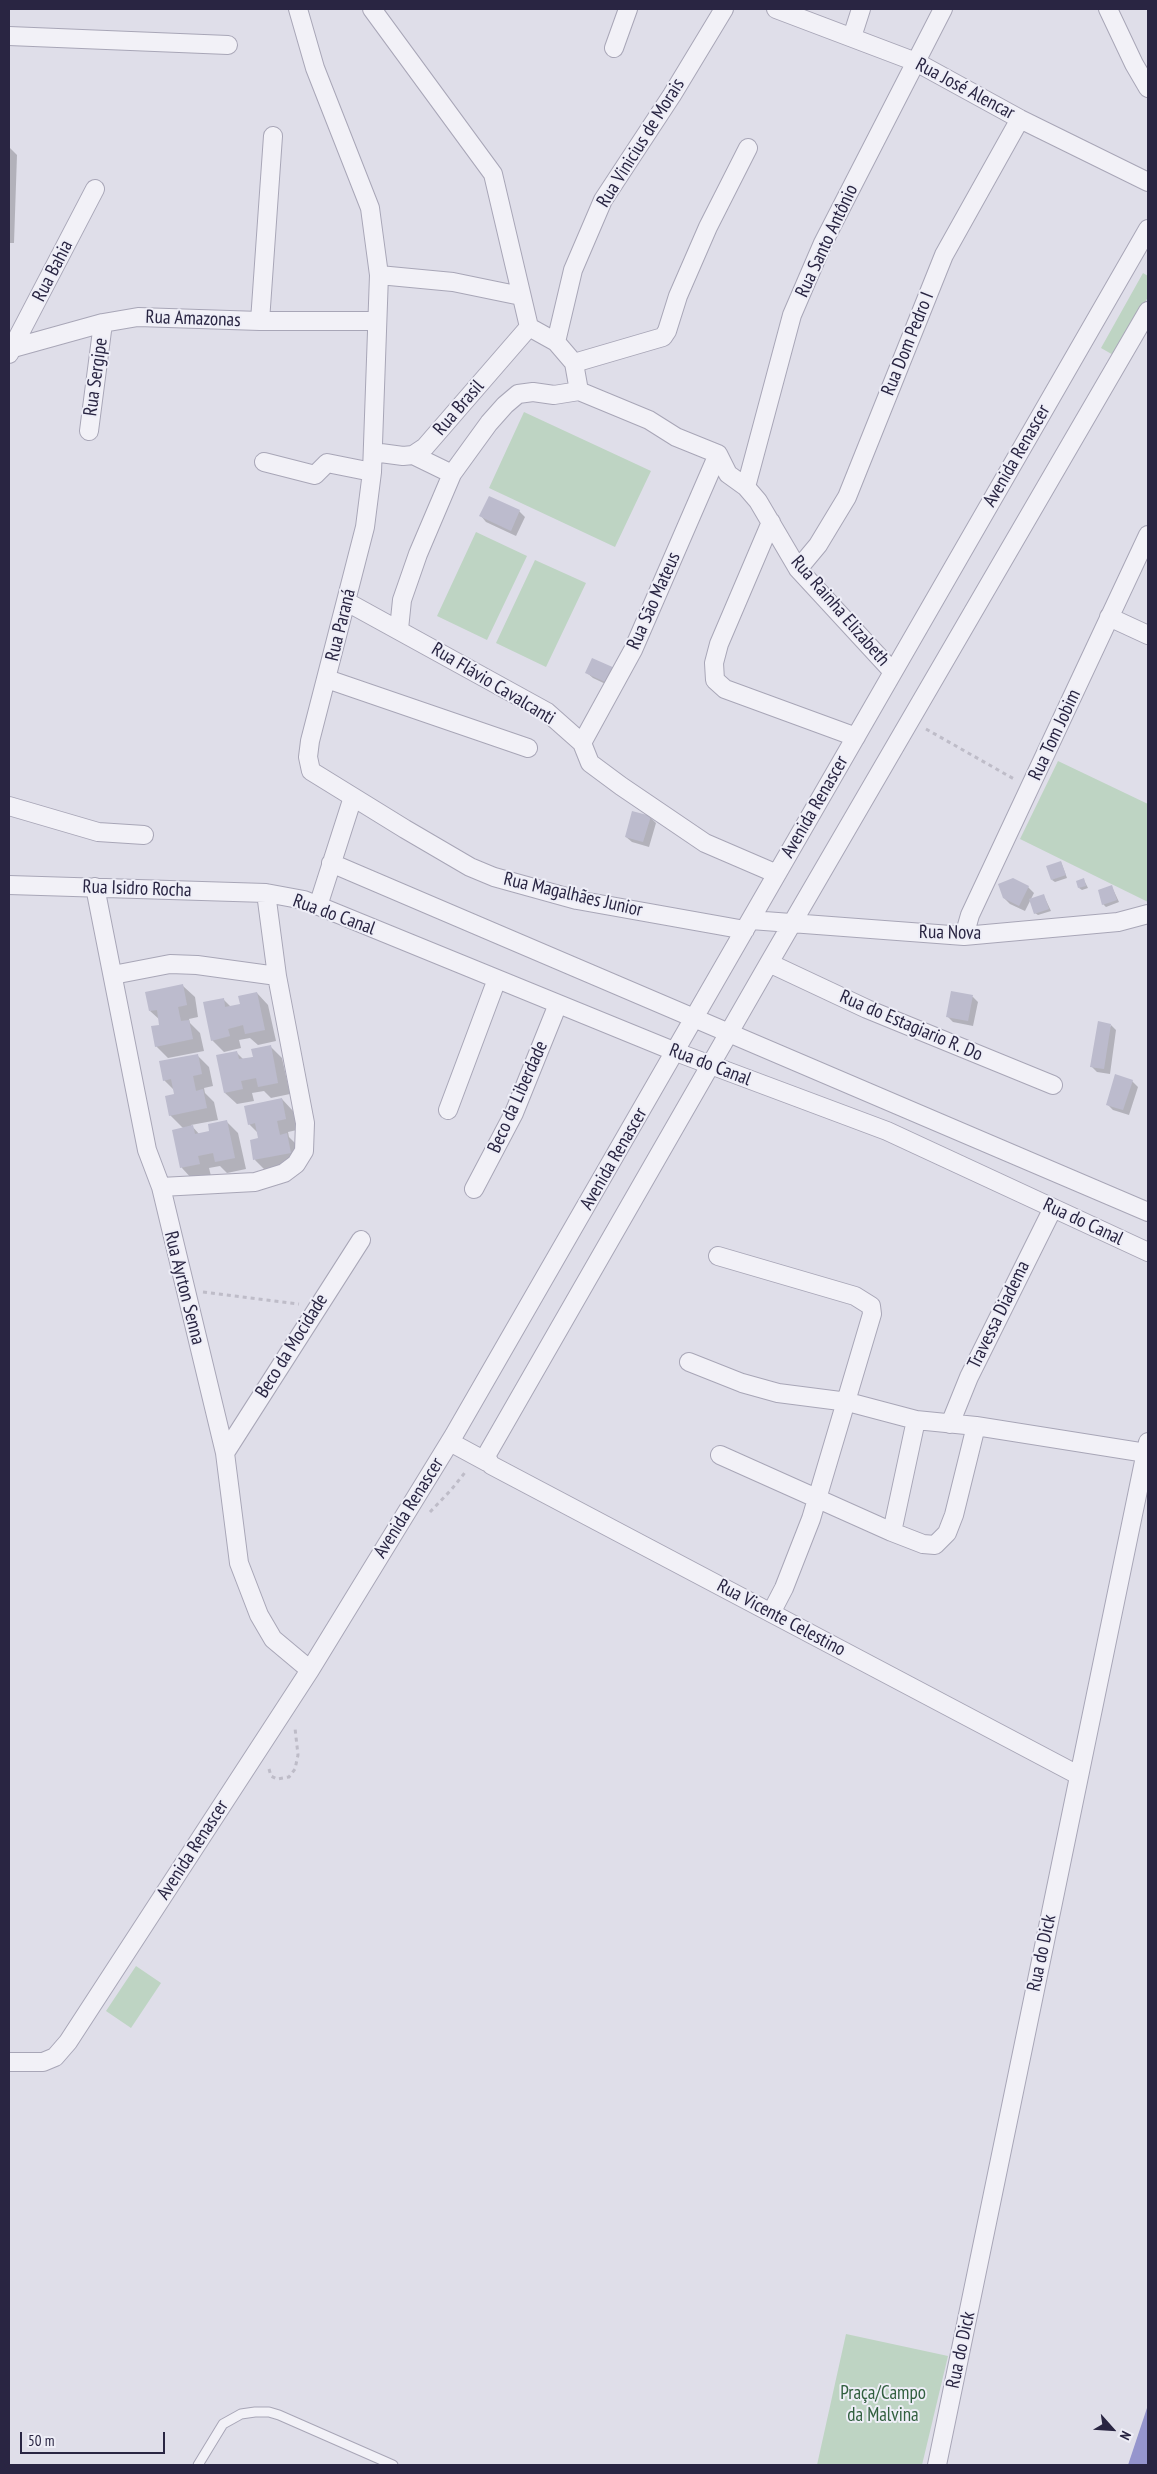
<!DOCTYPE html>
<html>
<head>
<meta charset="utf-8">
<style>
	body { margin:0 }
	#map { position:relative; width:1157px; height:2474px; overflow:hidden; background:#dfdee9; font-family:"PT Sans Narrow",sans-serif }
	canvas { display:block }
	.frame { position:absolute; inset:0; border:10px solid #292542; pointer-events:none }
	.north { position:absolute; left:1087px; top:2404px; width:50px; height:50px; -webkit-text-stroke:4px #eeeef7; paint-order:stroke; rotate:116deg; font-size:14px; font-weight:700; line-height:20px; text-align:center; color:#292542 }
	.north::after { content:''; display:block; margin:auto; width:18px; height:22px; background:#292542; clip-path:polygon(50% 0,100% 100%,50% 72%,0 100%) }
	.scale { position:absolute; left:20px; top:2432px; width:145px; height:22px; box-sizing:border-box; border:2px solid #292542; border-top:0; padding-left:6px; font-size:15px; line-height:18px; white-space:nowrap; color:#292542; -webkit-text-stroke:4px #eeeef7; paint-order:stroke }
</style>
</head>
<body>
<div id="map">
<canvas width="1157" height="2474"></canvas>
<div class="frame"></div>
<div class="north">N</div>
<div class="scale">50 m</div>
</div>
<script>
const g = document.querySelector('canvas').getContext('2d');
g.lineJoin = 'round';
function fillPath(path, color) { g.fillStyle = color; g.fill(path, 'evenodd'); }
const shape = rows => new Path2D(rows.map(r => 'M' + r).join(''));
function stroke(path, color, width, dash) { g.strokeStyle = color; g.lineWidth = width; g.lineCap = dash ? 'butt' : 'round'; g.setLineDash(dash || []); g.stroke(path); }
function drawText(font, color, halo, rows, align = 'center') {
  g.font = font + ' "PT Sans Narrow",sans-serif'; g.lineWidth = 4; g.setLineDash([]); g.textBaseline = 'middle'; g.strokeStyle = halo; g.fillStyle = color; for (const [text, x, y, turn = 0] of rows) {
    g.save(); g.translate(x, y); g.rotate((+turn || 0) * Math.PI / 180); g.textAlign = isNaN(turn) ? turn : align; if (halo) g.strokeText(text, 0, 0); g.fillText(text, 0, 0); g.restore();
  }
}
const green = shape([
	[1143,273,1148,276,1148,297,1115,356,1101,348],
	[524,412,651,471,615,547,489,488],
	[476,532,527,556,487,640,437,616],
	[535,560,586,583,546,667,496,643],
	[1058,761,1148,804,1148,902,1020,839],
	[136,1966,161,1983,131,2028,106,2011],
	[846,2334,948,2356,922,2465,817,2465]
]);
const water = shape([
	[1148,2405,1148,2465,1128,2465]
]);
const shadow = shape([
	[9,147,17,155,14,243,9,243],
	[489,497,519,511,525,517,516,536,486,522,481,516],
	[593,660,616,689,593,678,587,673],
	[650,817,656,823,649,847,632,842,626,837],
	[1061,862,1067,878,1055,882,1052,880],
	[1084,880,1088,888,1082,890,1079,888],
	[1028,887,1034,893,1025,911,1010,904,1004,898],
	[1112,887,1119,902,1106,907,1103,904],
	[1044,896,1051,911,1038,915,1035,913],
	[183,986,195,997,198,1017,189,1019,190,1023,200,1033,204,1051,168,1058,156,1046,161,1026,160,1020,150,1011],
	[952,992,973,997,978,1002,973,1026,953,1022,947,1016],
	[257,993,268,1005,276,1041,258,1045,250,1038,239,1040,241,1048,224,1052,212,1040,223,999,231,1007,241,1005],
	[1111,1025,1116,1030,1110,1074,1097,1072,1092,1067],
	[270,1046,282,1058,290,1094,271,1098,264,1091,252,1093,254,1101,237,1104,225,1093,236,1052,244,1060,254,1057],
	[197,1055,209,1067,213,1086,204,1088,205,1093,214,1102,218,1120,191,1125,200,1135,211,1132,226,1121,238,1133,246,1169,227,1173,220,1166,209,1168,211,1176,193,1180,182,1168,174,1131,184,1129,170,1115,175,1095,174,1090,164,1080],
	[1132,1081,1138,1087,1129,1115,1113,1110,1107,1104],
	[282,1099,293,1111,297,1130,288,1132,289,1137,299,1147,302,1164,266,1171,255,1160,260,1139,259,1134,249,1124]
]);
const building = shape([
	[489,496,520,510,511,531,479,516],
	[592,658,617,669,610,684,585,673],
	[632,811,651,816,643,842,625,837],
	[1061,861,1066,875,1051,880,1046,866],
	[1013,878,1029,886,1019,906,1003,898,998,884],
	[1084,878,1086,886,1078,888,1076,881],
	[1112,885,1117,900,1102,905,1098,890],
	[1044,894,1049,909,1034,914,1029,899],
	[183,984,187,1005,178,1007,181,1021,189,1020,193,1039,155,1047,151,1026,159,1025,157,1010,149,1011,145,992],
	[951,991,973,995,968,1021,946,1017],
	[257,992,265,1030,245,1034,243,1025,228,1029,230,1036,211,1041,203,1002,224,998,225,1007,240,1004,238,996],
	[1098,1021,1111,1024,1104,1069,1090,1067],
	[271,1045,278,1083,258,1087,256,1078,241,1081,243,1089,224,1093,216,1055,237,1051,239,1059,253,1057,251,1049],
	[198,1054,202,1074,193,1076,196,1091,203,1089,207,1108,169,1116,165,1096,174,1094,171,1079,163,1081,159,1061],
	[1115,1074,1133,1080,1123,1110,1106,1105],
	[282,1098,286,1119,277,1121,280,1135,287,1133,291,1153,253,1160,250,1140,258,1138,255,1123,248,1125,244,1106],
	[227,1120,235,1158,215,1162,213,1153,198,1156,200,1164,180,1168,172,1130,193,1125,195,1134,209,1131,208,1124]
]);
const path = shape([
	[926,729,1014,779],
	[203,1292,299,1304],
	[430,1512,451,1490,467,1470],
	[269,1769,271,1776,277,1779,289,1777,295,1769,298,1755,295,1728]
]);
const lane = shape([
	[198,2465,223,2424,241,2414,255,2412,269,2412,279,2415,393,2465]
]);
const street = shape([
	[298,9,315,68,370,208,379,275,372,472,365,527,310,741,308,757,311,771,405,829,470,867,494,877,577,900,745,930],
	[372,9,493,174,529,327],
	[776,9,916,62,1020,119,1148,182],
	[1108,9,1134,64,1148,88],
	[9,36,228,45],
	[852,37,861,9],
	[614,48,628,9],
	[379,275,453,282,521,296],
	[260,321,273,136],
	[529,327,556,342,574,363,579,391,649,420,676,437,718,454,728,474,746,487,758,501,798,569,893,672],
	[556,342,573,270,603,200,672,95,724,9],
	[13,348,103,323,138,317,260,321,377,321],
	[9,354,95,189],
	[574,363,663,337,667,331,678,296,708,227,748,148],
	[89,431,103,323],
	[373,452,403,456,413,455,425,447,529,327],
	[413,455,452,474],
	[264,462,315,475,327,463,372,472],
	[746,487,792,315,823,243,943,9],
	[771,522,719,644,714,663,715,680,725,689,856,737],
	[798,569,818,545,847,497,944,255,1020,119],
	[347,602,547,712,582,743,590,763,621,786,705,843,777,874],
	[1109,617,1148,635],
	[399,629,402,600,418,554,452,474,489,423,505,405,518,394,533,392,554,395,579,391],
	[327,679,528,748],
	[582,743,633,650,718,454],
	[9,806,98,832,144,835],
	[331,863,1148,1212],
	[9,885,266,893,304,900,676,1052,887,1131,1148,1252],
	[95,887,147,1150,161,1187,225,1453,239,1563,259,1615,273,1639,310,1670],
	[318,906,353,797],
	[751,920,964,936,1118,922,1148,914],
	[964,936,970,915,1148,535],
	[769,963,867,1009,1053,1085],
	[113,975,170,964,197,965,277,976],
	[448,1110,497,979],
	[161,1187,255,1182,284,1173,296,1164,304,1151,305,1123,277,976,266,893],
	[474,1189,514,1113,558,1004],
	[718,1256,855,1296,871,1306,872,1314,811,1519,784,1588,771,1613],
	[689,1362,742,1383,778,1393,848,1402,916,1420,976,1426,1146,1453],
	[950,1424,969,1377,1053,1208],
	[450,1442,487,1462],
	[225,1453,361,1240],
	[720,1455,892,1532,923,1544,935,1545,947,1533,954,1515,976,1426],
	[892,1532,916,1420],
	[1078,1775,491,1465,486,1456,769,963,1148,311],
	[9,2062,43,2062,55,2057,68,2042,310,1670,454,1435,1148,229],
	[937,2465,1148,1442]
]);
const streetNames = [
	["Rua José Alencar",965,89,28],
	["Rua Vinicius de Morais",641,143,-58],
	["Rua Santo Antônio",827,241,-65],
	["Rua Bahia",53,271,-63],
	["Rua Amazonas",193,319,2],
	["Rua Dom Pedro I",908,344,-68],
	["Rua Sergipe",96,377,-82],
	["Rua Brasil",459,408,-49],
	["Avenida Renascer",1017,456,-60],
	["Rua São Mateus",654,601,-66],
	["Rua Rainha Elizabeth",840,611,49],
	["Rua Paraná",341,625,-76],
	["Rua Flávio Cavalcanti",493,684,31],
	["Rua Tom Jobim",1055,735,-65],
	["Avenida Renascer",815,807,-60],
	["Rua Isidro Rocha",137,889,2],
	["Rua Magalhães Junior",573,895,13],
	["Rua do Canal",334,915,20],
	["Rua Nova",950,933,1],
	["Rua do Estagiario R. Do",911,1026,23],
	["Rua do Canal",710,1065,21],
	["Beco da Liberdade",518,1097,-66],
	["Avenida Renascer",614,1159,-60],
	["Rua do Canal",1083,1222,25],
	["Rua Ayrton Senna",184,1288,76],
	["Travessa Diadema",999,1315,-64],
	["Beco da Mocidade",292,1346,-58],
	["Avenida Renascer",409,1508,-58],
	["Rua Vicente Celestino",781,1618,28],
	["Avenida Renascer",193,1850,-57],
	["Rua do Dick",1042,1953,-78],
	["Rua do Dick",961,2350,-78]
];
const parkNames = [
	["Praça/Campo",883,2394],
	["da Malvina",883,2416]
];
fillPath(green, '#bed4c3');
fillPath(water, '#9595cd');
fillPath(shadow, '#0003');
fillPath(building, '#bcbbcd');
stroke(lane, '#a8a6b7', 11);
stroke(street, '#a8a6b7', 20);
stroke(path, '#bebcc8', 3, [4, 4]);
stroke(lane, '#f2f1f7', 9);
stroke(street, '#f2f1f7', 18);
drawText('19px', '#292542', '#eeeef7', streetNames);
drawText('19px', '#315f3f', '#eeeef7', parkNames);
</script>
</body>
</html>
